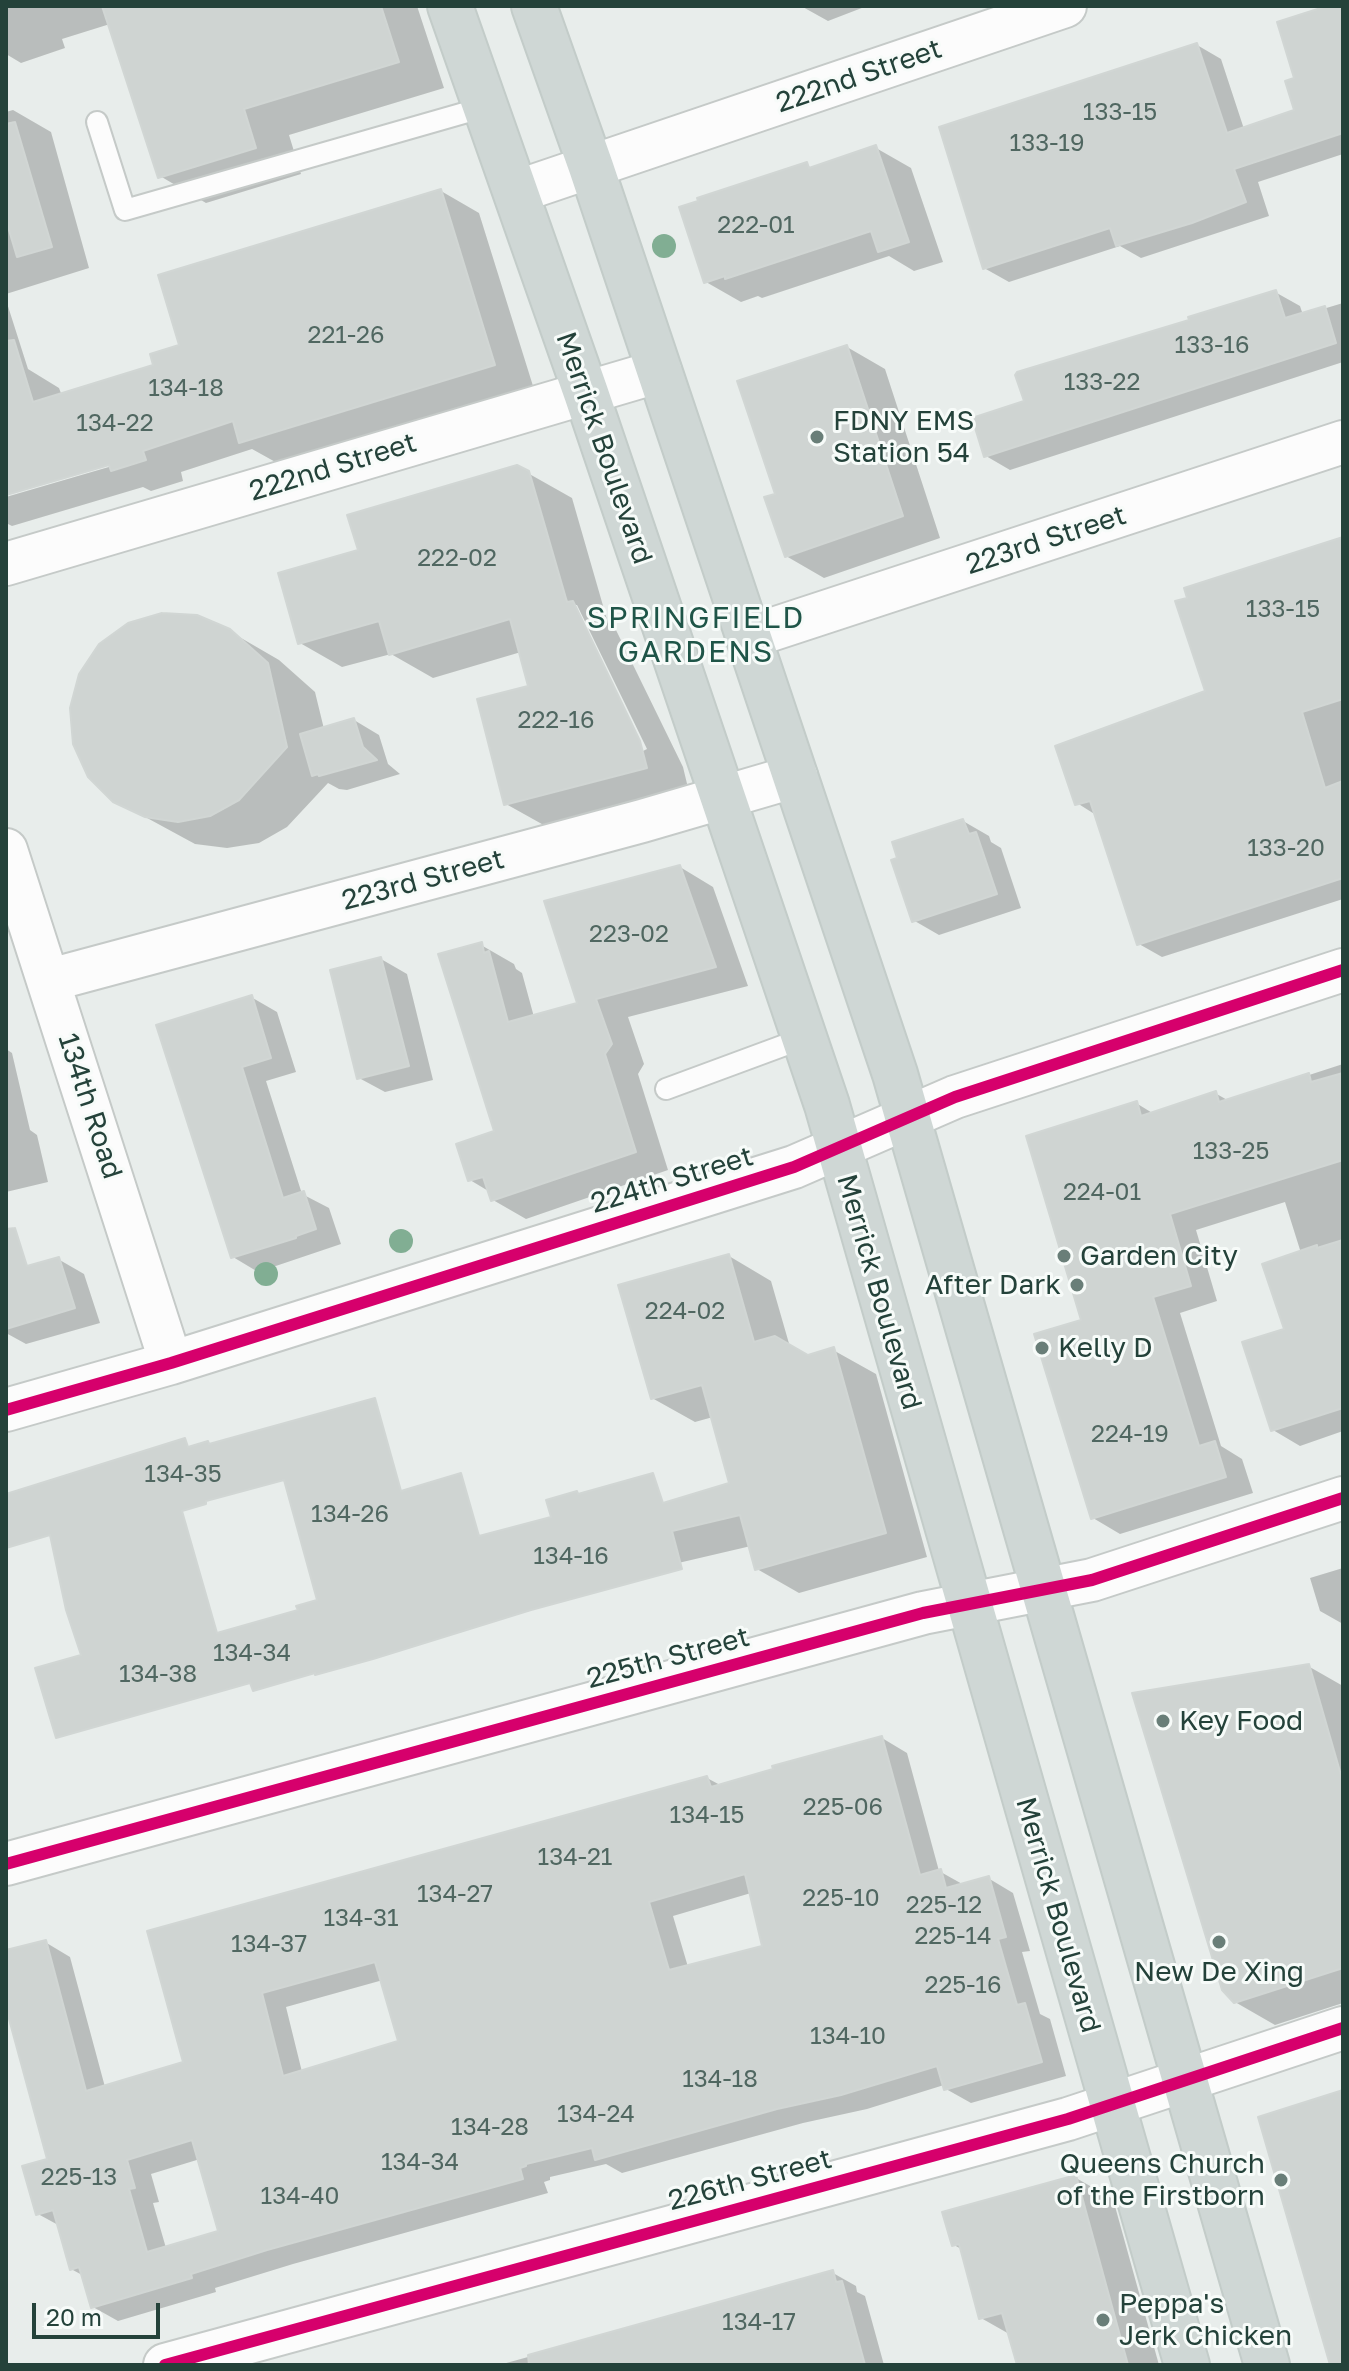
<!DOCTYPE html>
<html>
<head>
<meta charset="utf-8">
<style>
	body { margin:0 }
	#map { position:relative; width:1349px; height:2371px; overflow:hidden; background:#e8edeb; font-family:"Golos Text",sans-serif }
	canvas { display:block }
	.frame { position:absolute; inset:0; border:8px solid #24423a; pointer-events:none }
	.scale { position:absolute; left:32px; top:2303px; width:128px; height:36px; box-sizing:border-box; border:4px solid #24423a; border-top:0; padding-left:10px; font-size:24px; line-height:28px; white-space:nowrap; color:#24423a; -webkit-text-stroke:6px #f7fbf9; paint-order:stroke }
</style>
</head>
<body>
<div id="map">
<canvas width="1349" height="2371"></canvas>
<div class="frame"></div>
<div class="scale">20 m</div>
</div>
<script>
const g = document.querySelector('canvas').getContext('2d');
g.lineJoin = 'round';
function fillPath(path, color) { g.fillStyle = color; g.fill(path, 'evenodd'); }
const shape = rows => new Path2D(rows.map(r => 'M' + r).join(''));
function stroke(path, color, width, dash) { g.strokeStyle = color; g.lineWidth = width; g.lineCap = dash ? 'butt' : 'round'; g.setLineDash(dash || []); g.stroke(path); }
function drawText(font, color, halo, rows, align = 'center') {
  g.font = font + ' "Golos Text",sans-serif'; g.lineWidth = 6; g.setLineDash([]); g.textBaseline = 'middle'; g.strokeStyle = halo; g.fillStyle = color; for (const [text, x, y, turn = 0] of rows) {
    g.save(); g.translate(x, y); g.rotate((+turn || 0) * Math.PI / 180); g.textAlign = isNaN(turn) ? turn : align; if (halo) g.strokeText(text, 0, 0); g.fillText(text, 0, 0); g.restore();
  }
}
const shadow = shape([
	[6,6,417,6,444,88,289,135,301,174,206,203,160,176,110,24,62,39,65,48,21,63,6,54],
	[801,6,867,6,828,21],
	[1334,6,1343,6,1343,154,1258,182,1269,216,1141,258,1120,246,1009,282,984,268,1197,45,1221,59,1244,129,1297,112,1296,79],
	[13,110,51,132,89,268,6,294,6,112],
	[876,148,911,168,943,262,914,271,889,256,762,298,758,296,741,302,706,282,806,165,814,169],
	[441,191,479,213,533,386,279,464,252,449,181,472,183,481,151,491,143,487,12,526,6,523,6,497,119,464,118,460,6,493,6,300,28,369,59,388,62,396,156,367,181,346],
	[1275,292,1300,306,1303,315,1343,303,1343,362,1010,470,986,456,1026,403,1192,321],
	[847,347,885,369,940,538,824,578,786,556,777,496],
	[517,467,572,498,608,623,615,628,683,767,689,792,549,828,506,804,530,687,521,652,433,678,391,654,342,667,300,643,360,552],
	[572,605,577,605,647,749,643,751],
	[1343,539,1343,899,1162,957,1139,944,1096,815,1077,803,1207,692],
	[229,631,279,660,315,692,324,729,354,720,379,735,388,764,400,774,347,790,339,789,328,783,287,827,259,843,227,848,195,844,114,800],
	[963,821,989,836,991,842,1001,848,1021,908,939,935,913,920],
	[680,867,713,887,748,986,628,1017,644,1064,638,1074,668,1170,526,1219,493,1200,490,1192,470,1180,497,1133,481,945,514,964,516,969,522,973,534,1017,579,1005],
	[381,959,407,974,433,1080,385,1092,359,1078],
	[251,997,277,1012,296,1072,266,1081,302,1194,329,1208,341,1244,258,1272,233,1257,159,1026],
	[6,1049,12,1053,30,1130,37,1135,48,1182,6,1192],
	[1343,1064,1343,1431,1300,1446,1273,1430,1286,1330,1301,1253,1285,1202,1196,1230,1217,1301,1180,1313,1221,1446,1242,1459,1253,1493,1120,1534,1093,1518,1083,1321,1136,1103,1154,1114,1215,1093,1229,1101],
	[729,1256,771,1281,790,1347,807,1357,833,1350,876,1374,927,1557,799,1593,757,1569,751,1546,674,1564,632,1540,731,1485,713,1417,695,1422,652,1398],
	[58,1259,84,1274,100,1323,26,1344,6,1333,6,1274],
	[1343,1568,1343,1624,1320,1611,1310,1578],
	[1308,1666,1343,1686,1343,2003,1275,2025,1235,2002],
	[882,1738,907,1753,939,1871,964,1885,988,1878,1013,1893,1030,1951,1022,1952,1040,2014,1050,2019,1066,2076,971,2103,946,2089,944,2085,867,2109,803,2123,622,2173,606,2164,550,2177,550,2180,544,2182,548,2193,293,2264,215,2288,216,2292,118,2321,93,2307,84,2276,71,2269,60,2226,38,2214,49,2160,6,2000,6,1953,45,1942,70,1957,105,2087,186,2063,150,1932,707,1778,722,1786],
	[751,1893,764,1947,688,1967,673,1916],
	[383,1980,400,2042,302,2072,286,2007],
	[200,2159,221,2232,166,2248,153,2203,159,2202,151,2174],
	[1076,2178,1113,2199,1159,2365,1019,2365,1011,2335,981,2318,963,2250,954,2245],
	[833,2273,856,2286,857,2292,865,2296,884,2365,499,2365]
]);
const building = shape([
	[102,6,381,6,399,62,244,109,256,148,158,178,102,6],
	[1327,6,1343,6,1343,133,1234,169,1246,202,1192,223,1116,246,1110,228,983,269,939,127,1197,43,1227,133,1294,110,1285,81,1294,78,1277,22,1327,6],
	[15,122,52,247,17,257,6,220,6,124,15,122],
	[876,145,909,242,878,252,871,231,725,279,725,276,704,283,679,207,698,201,697,198,807,162,809,168,876,145],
	[441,189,495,365,239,443,233,421,143,451,146,460,111,471,109,465,6,495,6,341,14,340,33,402,153,365,150,354,179,345,158,275,441,189],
	[1276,290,1285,318,1325,306,1336,343,984,457,972,418,1024,401,1015,375,1017,372,1189,320,1188,317,1276,290],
	[847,345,903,516,785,557,764,497,775,494,737,381,847,345],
	[517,465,529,471,567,602,573,601,640,741,647,768,504,805,477,699,528,686,510,619,389,655,379,621,298,644,278,573,358,550,347,515,517,465],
	[1343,537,1343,699,1302,712,1325,788,1343,781,1343,878,1137,945,1090,801,1075,805,1055,746,1205,691,1175,601,1187,598,1184,588,1343,537],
	[162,613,197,615,230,629,268,663,287,747,239,800,210,816,178,822,145,817,113,802,88,777,73,744,70,708,79,674,99,644,128,623,162,613],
	[354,718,363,747,377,760,319,776,318,774,312,776,300,734,354,718],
	[963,819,969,834,976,832,997,894,912,922,891,860,897,858,892,842,963,819],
	[680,865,716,967,596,999,612,1044,605,1054,636,1152,491,1201,483,1177,468,1181,456,1144,494,1131,438,954,482,942,484,953,489,951,508,1022,577,1003,544,901,680,865],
	[381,957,409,1066,357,1079,330,970,381,957],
	[252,995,271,1058,242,1067,283,1198,304,1191,316,1229,296,1236,296,1238,231,1258,156,1025,252,995],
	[1309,1073,1311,1082,1343,1073,1343,1160,1170,1214,1191,1286,1153,1297,1199,1446,1215,1441,1226,1477,1091,1519,1034,1334,1081,1320,1026,1136,1137,1101,1141,1116,1216,1091,1219,1102,1309,1073],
	[15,1228,27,1266,59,1257,75,1308,6,1329,6,1229,15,1228],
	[1343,1240,1343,1408,1271,1431,1242,1342,1284,1329,1262,1264,1317,1245,1317,1248,1343,1240],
	[729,1254,754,1342,775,1336,808,1355,834,1347,886,1533,755,1570,740,1515,672,1531,682,1569,531,1610,373,1659,315,1675,315,1673,253,1691,250,1683,56,1738,35,1668,81,1655,66,1610,50,1535,6,1548,6,1494,185,1438,188,1447,208,1441,209,1444,375,1398,401,1491,461,1473,479,1536,551,1517,546,1500,577,1491,578,1494,653,1473,663,1503,729,1483,702,1385,651,1399,618,1285,729,1254],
	[284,1480,317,1600,296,1606,298,1610,217,1633,182,1511,206,1504,206,1501,284,1480],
	[1309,1664,1343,1782,1343,1968,1234,2003,1222,1990,1132,1693,1309,1664],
	[882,1736,920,1875,941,1869,946,1888,989,1876,1006,1937,998,1939,1017,2005,1025,2003,1042,2062,944,2090,937,2066,841,2095,777,2109,595,2160,592,2148,526,2164,526,2166,520,2168,523,2179,267,2250,191,2274,192,2278,91,2308,79,2267,70,2270,53,2210,36,2215,22,2166,47,2159,6,2008,6,1950,46,1940,86,2091,183,2062,147,1931,707,1776,711,1787,773,1769,772,1766,882,1736],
	[745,1874,762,1946,669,1970,649,1902,745,1874],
	[375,1962,398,2041,283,2076,262,1993,375,1962],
	[192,2140,218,2231,147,2252,129,2189,135,2188,127,2160,192,2140],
	[1343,2090,1343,2365,1330,2365,1258,2117,1343,2090],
	[1076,2175,1128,2365,1017,2365,1002,2313,979,2319,959,2244,952,2246,942,2212,1076,2175],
	[833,2270,836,2282,842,2281,865,2365,529,2365,528,2355,833,2270]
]);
const service = shape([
	[97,122,125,210,485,107],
	[666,1089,804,1038]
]);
const minor = shape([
	[516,192,1065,6],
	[6,564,660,371],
	[749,637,1343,442],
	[6,850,171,1363],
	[50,980,642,821,796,776],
	[6,1410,171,1363,794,1167,955,1097,1343,970],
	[6,1864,923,1613,1092,1580,1343,1498],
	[165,2365,1068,2119,1343,2028]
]);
const primary = shape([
	[450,6,586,393,827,1105,1187,2365],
	[534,6,591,167,895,1074,1267,2365]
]);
const cycleway = shape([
	[6,1410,171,1363,794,1167,955,1097,1343,970],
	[6,1864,923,1613,1092,1580,1343,1498],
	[165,2365,1068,2119,1343,2028]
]);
const trees = [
	[664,246],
	[401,1241],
	[266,1274]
];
const markers = [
	[817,437,8,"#697e78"],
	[1064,1256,8,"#697e78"],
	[1077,1285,8,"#697e78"],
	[1042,1348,8,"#697e78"],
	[1163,1721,8,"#697e78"],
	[1219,1942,8,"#697e78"],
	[1281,2180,8,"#697e78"],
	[1103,2320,8,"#697e78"]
];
const numberNames = [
	["133-15",1120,112],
	["133-19",1047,143],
	["222-01",756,225],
	["221-26",346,335],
	["133-16",1212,345],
	["133-22",1102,382],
	["134-18",186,388],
	["134-22",115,423],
	["222-02",457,558],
	["133-15",1283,609],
	["222-16",556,720],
	["133-20",1286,848],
	["223-02",629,934],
	["133-25",1231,1151],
	["224-01",1102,1192],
	["224-02",685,1311],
	["224-19",1130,1434],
	["134-35",183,1474],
	["134-26",350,1514],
	["134-16",571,1556],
	["134-34",252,1653],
	["134-38",158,1674],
	["225-06",843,1807],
	["134-15",707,1815],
	["134-21",575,1857],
	["134-27",455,1894],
	["225-10",841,1898],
	["225-12",944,1905],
	["134-31",361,1918],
	["225-14",953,1936],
	["134-37",269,1944],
	["225-16",963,1985],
	["134-10",848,2036],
	["134-18",720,2079],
	["134-24",596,2114],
	["134-28",490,2127],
	["134-34",420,2162],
	["225-13",79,2177],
	["134-40",300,2196],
	["134-17",759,2322]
];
const streetNames = [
	["222nd Street",859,76,-19],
	["Merrick Boulevard",604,448,71],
	["222nd Street",333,467,-17],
	["223rd Street",1046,540,-18],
	["223rd Street",423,880,-15],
	["134th Road",90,1106,72],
	["224th Street",672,1180,-17],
	["Merrick Boulevard",879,1292,74],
	["225th Street",668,1658,-15],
	["Merrick Boulevard",1058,1915,74],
	["226th Street",750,2180,-15]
];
const poiNames = [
	["FDNY EMS",833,421],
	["Station 54",833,453],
	["Garden City",1080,1256],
	["After Dark",1061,1285,"right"],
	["Kelly D",1058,1348],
	["Key Food",1179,1721],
	["New De Xing",1219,1972,"center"],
	["Queens Church",1265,2164,"right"],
	["of the Firstborn",1265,2196,"right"],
	["Peppa's",1119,2304],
	["Jerk Chicken",1119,2336]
];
const neighbourhoodNames = [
	["SPRINGFIELD",696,618],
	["GARDENS",696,652]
];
fillPath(shadow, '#0003');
fillPath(building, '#cfd4d2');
stroke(building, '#d1d6d4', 2);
stroke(service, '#c5cac8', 24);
stroke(minor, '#c5cac8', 46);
stroke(primary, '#c3ccc9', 48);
stroke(service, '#fcfcfc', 20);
stroke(minor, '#fcfcfc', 42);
stroke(primary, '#cfd7d5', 44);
stroke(cycleway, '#d6006c', 12);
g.fillStyle = '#81ae93';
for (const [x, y] of trees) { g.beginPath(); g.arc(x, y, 12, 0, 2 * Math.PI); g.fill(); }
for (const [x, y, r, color] of markers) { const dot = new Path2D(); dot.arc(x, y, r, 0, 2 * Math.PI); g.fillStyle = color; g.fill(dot); stroke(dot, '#f7fbf9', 3); }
drawText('24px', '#506761', null, numberNames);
drawText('28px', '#24423a', '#f7fbf9', streetNames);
drawText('28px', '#24423a', '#f7fbf9', poiNames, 'left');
g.letterSpacing = '2px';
drawText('30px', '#1f5548', '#f7fbf9', neighbourhoodNames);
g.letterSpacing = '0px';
</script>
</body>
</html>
